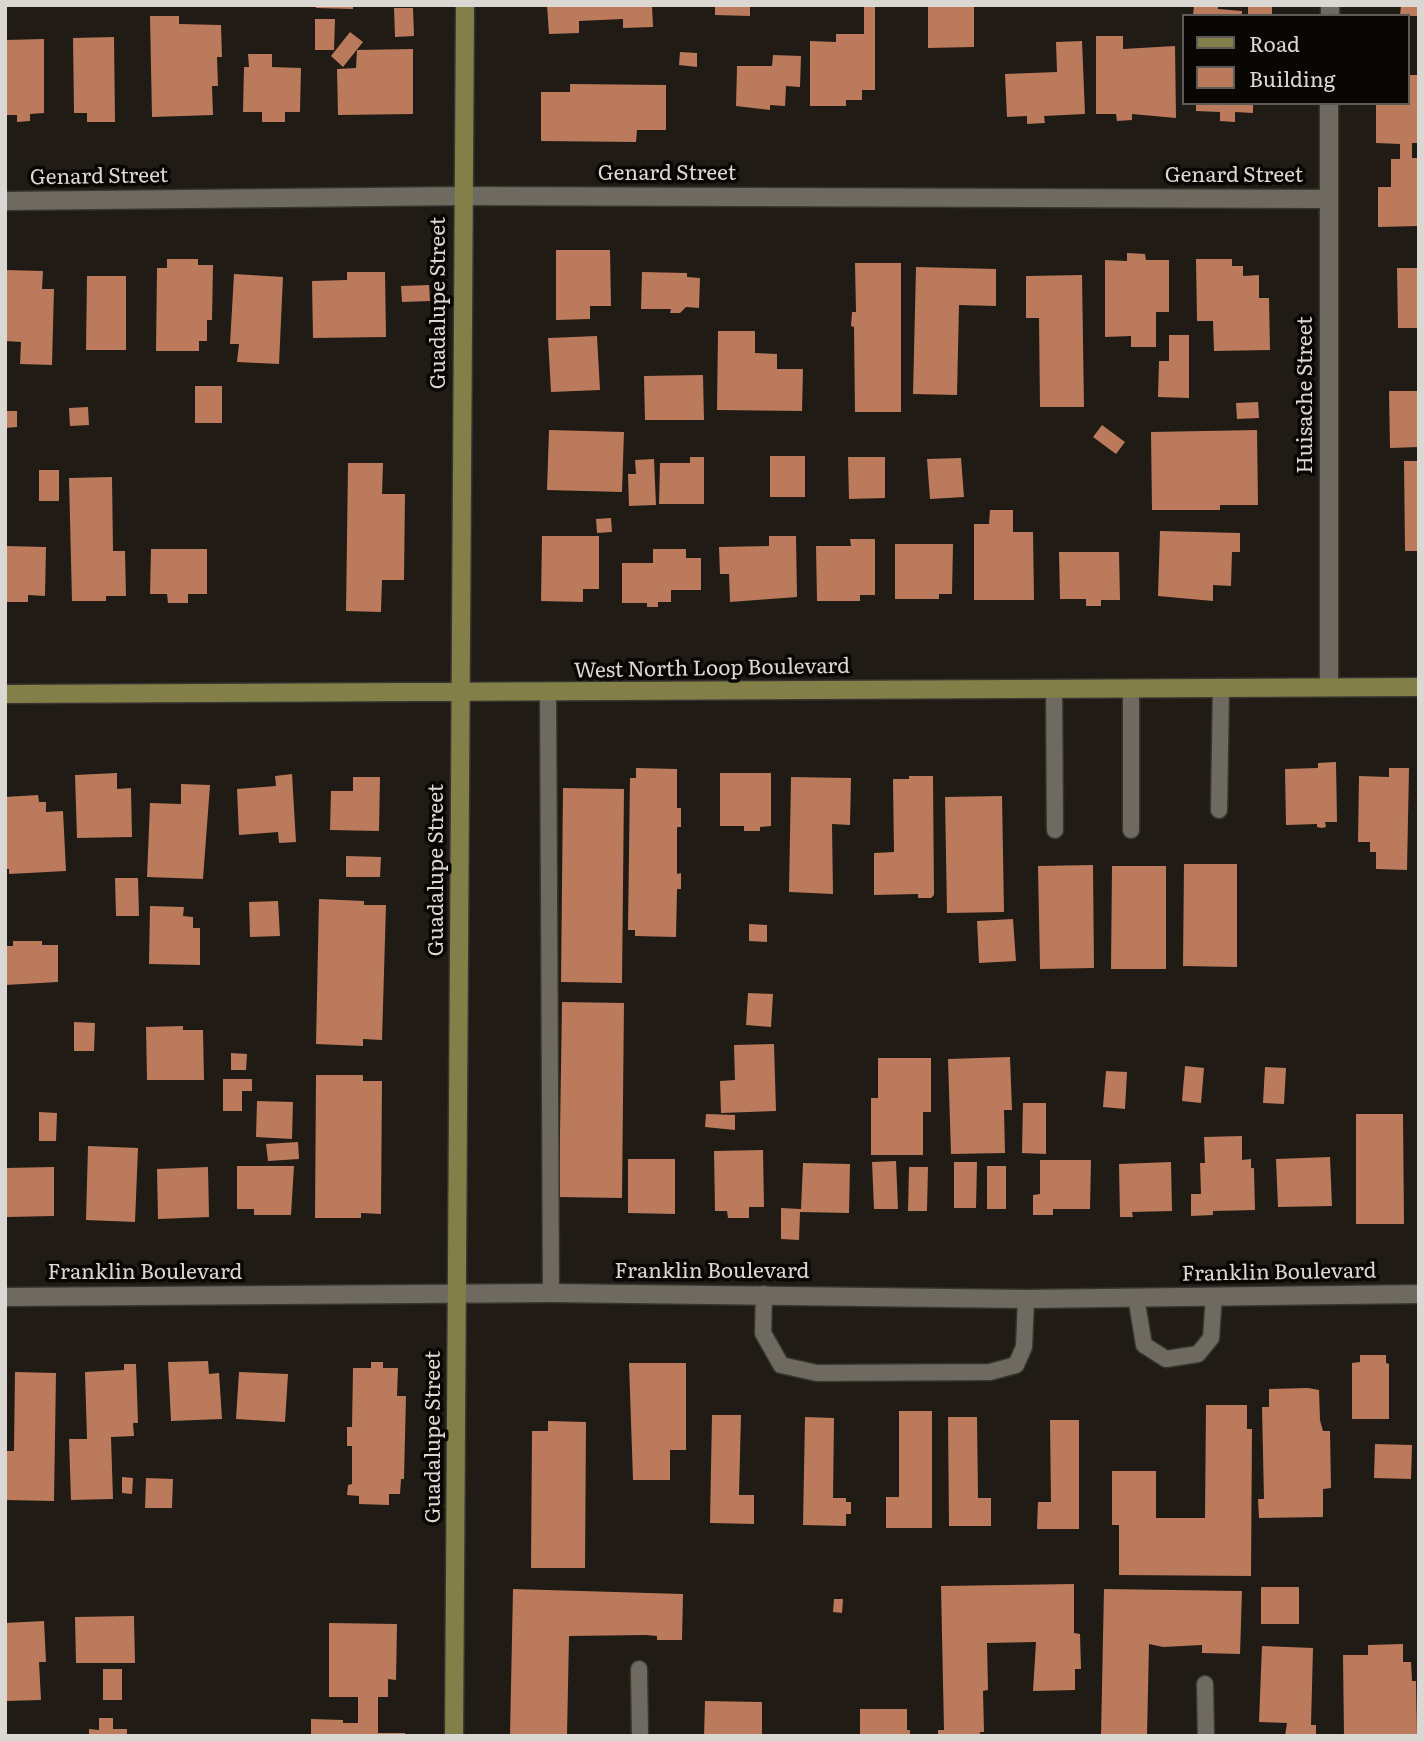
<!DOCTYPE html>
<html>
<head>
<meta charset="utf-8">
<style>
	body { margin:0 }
	#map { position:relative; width:1424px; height:1741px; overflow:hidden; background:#201b14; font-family:Literata,serif }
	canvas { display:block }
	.frame { position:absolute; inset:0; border:7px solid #dbd8d3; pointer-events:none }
	.legend { position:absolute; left:1182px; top:14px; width:228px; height:91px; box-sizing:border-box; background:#080704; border:2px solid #5c5b57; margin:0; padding:9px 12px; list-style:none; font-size:21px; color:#dbd8d3 }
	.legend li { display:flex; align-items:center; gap:14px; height:35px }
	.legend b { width:35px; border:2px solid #5c5b57 }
</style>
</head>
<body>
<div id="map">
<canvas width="1424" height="1741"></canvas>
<div class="frame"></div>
<ul class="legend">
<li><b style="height:9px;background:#828048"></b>Road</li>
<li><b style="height:19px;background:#bb7a5b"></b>Building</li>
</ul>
</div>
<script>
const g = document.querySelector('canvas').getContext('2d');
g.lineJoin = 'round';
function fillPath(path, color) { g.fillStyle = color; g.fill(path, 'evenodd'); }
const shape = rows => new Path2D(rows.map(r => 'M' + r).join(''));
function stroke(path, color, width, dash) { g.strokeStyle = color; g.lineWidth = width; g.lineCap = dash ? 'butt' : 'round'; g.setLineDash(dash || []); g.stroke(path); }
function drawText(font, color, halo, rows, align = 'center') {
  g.font = font + ' Literata,serif'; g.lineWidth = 7; g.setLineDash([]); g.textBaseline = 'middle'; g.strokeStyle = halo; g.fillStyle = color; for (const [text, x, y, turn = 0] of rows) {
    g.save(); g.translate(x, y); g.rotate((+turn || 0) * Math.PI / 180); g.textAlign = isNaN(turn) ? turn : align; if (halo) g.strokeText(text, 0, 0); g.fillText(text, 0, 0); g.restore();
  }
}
const building = shape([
	[316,5,353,5,353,9,316,8],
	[547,5,652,5,653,27,623,28,623,19,579,21,579,33,549,34],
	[715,5,750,5,750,16,715,15],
	[864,5,875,5,875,90,862,90,862,100,846,100,846,106,810,106,810,41,836,42,836,34,864,34],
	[928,5,974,5,974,47,928,48],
	[1194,5,1218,5,1218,9,1242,11,1242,16,1193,16],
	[1248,5,1272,5,1272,16,1248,16],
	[1401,5,1419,5,1419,16,1400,16],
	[394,8,413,8,414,36,395,37],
	[150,16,179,16,179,24,221,25,222,57,217,57,218,86,212,86,213,115,152,117],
	[315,19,335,19,334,50,315,50],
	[350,32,363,42,343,67,331,56],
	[1096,36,1123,36,1123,49,1175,46,1176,118,1132,114,1132,120,1117,121,1116,114,1096,114],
	[114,37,115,122,87,122,87,113,74,113,73,38],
	[44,39,44,113,30,114,30,121,17,122,17,115,5,115,5,40],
	[1082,41,1085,114,1044,116,1045,123,1027,124,1027,116,1007,117,1005,74,1057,72,1056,42],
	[413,49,413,114,338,115,337,69,356,68,357,50],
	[680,52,697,53,697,67,679,65],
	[248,54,272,54,272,67,301,68,300,112,285,112,285,122,262,122,262,112,243,112,244,67,249,67],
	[773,55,801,56,800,87,786,86,785,106,770,105,770,110,736,106,737,66,772,66],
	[1408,75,1419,75,1419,143,1412,143,1412,158,1419,158,1419,226,1378,227,1378,187,1391,187,1391,159,1400,159,1400,144,1376,143,1376,104,1408,103],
	[570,84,666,85,666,130,637,130,636,142,541,141,541,92,570,92],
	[1196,103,1253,103,1253,113,1235,112,1235,122,1220,121,1220,112,1196,111],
	[556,250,610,250,611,306,590,306,590,319,556,320],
	[1127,253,1145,254,1146,260,1169,260,1169,312,1156,312,1156,347,1131,347,1131,336,1105,337,1105,260,1127,261],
	[167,259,198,259,198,265,213,265,212,320,207,320,207,341,199,341,199,351,156,351,157,268,167,268],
	[1196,259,1232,259,1232,266,1243,266,1243,276,1259,275,1259,298,1269,298,1270,350,1214,351,1213,321,1197,321],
	[855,263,901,263,901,412,855,412,854,327,851,326,852,312,856,312],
	[916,267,996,269,996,306,959,305,957,395,913,394],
	[1397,268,1419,268,1419,328,1398,328],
	[5,270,43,271,42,289,54,289,52,365,20,364,21,342,5,341],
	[347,272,385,272,386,337,313,338,312,281,347,280],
	[642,272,687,273,687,277,700,278,699,308,686,307,680,313,670,313,671,309,641,309],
	[234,274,283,277,279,364,237,362,239,344,230,344],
	[1082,275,1084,407,1040,407,1039,318,1026,318,1026,276],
	[87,276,126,276,126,350,86,350],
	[429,285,430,301,402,302,401,286],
	[718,331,755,331,755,353,777,354,777,369,803,369,802,411,717,410],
	[1169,335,1189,335,1189,398,1158,397,1159,361,1169,361],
	[597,336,600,390,551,392,548,338],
	[703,375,704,420,645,420,644,376],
	[195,386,222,386,222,423,195,423],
	[1389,391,1419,391,1419,447,1390,448],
	[1258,402,1259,418,1237,419,1236,403],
	[88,407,89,425,70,426,69,408],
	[5,411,17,411,17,427,5,428],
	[1102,425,1125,442,1116,454,1093,437],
	[549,430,624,432,622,492,547,490],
	[1257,430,1258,505,1220,505,1220,510,1152,510,1151,432],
	[770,456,805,456,805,497,770,497],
	[690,457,704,457,704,504,659,504,660,463,690,463],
	[848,457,885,457,885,498,849,499],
	[961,458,964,497,930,499,927,459],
	[654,459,656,505,629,506,628,474,636,474,635,460],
	[1404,461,1419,461,1419,551,1405,551],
	[348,463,383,463,382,494,405,494,404,580,382,580,381,612,346,611],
	[39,470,59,470,59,501,39,501],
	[112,477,113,551,125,551,126,596,106,596,106,601,72,601,69,478],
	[990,510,1013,510,1013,532,1033,532,1034,600,974,600,974,524,989,524],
	[611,518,612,532,597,533,596,519],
	[1160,531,1240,533,1240,552,1232,552,1231,586,1213,585,1213,601,1158,596],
	[542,536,599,536,599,589,583,589,583,602,541,601],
	[769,536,796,536,797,597,730,602,729,574,720,574,719,547,769,546],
	[850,539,875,539,875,595,860,595,860,601,817,601,816,546,851,546],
	[895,544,953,544,952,594,939,594,939,599,895,599],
	[5,546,46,547,45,596,28,595,28,602,5,602],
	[151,549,207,549,207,594,188,594,188,603,168,603,167,594,150,594],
	[653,549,686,549,686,558,701,558,701,590,671,590,671,602,658,602,658,607,647,607,647,603,622,603,622,563,653,563],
	[1059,552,1119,552,1120,600,1101,600,1101,606,1086,606,1086,599,1060,599],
	[1336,762,1337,822,1325,822,1326,827,1322,828,1317,827,1317,824,1286,825,1285,769,1318,768,1318,763],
	[636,768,677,769,677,808,681,808,681,827,677,827,677,874,681,873,681,889,677,889,676,937,635,936,635,930,628,930,630,778,636,778],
	[1389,768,1409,768,1407,870,1376,869,1376,852,1370,852,1370,842,1358,842,1359,776,1389,777],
	[117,773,117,789,131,788,132,837,77,838,75,775],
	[720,773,771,773,771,826,760,827,760,831,744,831,744,826,720,826],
	[292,774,296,842,279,843,278,832,239,835,237,789,276,786,275,776],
	[909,776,933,776,934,895,931,898,918,898,918,894,874,895,874,853,894,852,893,779,909,779],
	[353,777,380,777,379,831,330,830,331,791,353,791],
	[791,777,851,778,850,825,832,824,833,894,789,892],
	[181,784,210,785,203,879,147,877,150,803,181,804],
	[563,788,624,789,622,983,561,982],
	[38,795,39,802,46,802,46,812,63,811,66,871,9,874,9,869,5,869,5,797],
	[1002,796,1004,912,947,913,945,797],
	[346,856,381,857,380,877,346,877],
	[1184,864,1237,864,1237,967,1183,966],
	[1093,865,1094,968,1040,969,1038,866],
	[1112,866,1166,866,1166,969,1111,969],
	[115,878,138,878,139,916,116,916],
	[319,899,364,901,364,905,386,905,382,1040,363,1039,363,1046,316,1044],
	[278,901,280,936,250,937,249,902],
	[150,906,184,907,183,916,193,917,193,928,200,928,200,965,149,964],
	[1013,919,1016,961,979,963,977,921],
	[749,924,767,925,767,942,749,941],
	[13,941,42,941,42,945,58,945,58,982,5,985,5,946,13,946],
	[748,993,773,994,771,1027,746,1025],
	[562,1002,624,1003,622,1198,559,1197],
	[74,1022,95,1023,94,1051,74,1051],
	[183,1026,183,1030,203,1030,204,1080,147,1080,146,1027],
	[774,1044,776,1111,721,1113,720,1081,735,1080,734,1045],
	[231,1053,247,1054,246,1070,231,1070],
	[1010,1057,1012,1110,1004,1110,1005,1153,951,1154,948,1059],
	[878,1058,931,1058,931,1112,923,1112,923,1155,871,1155,871,1098,878,1098],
	[1185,1066,1204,1068,1201,1103,1182,1101],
	[1265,1067,1286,1068,1284,1104,1263,1103],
	[1106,1071,1127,1072,1125,1109,1103,1107],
	[316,1075,363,1075,363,1081,382,1081,381,1214,361,1213,361,1218,315,1218],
	[223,1079,252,1079,252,1091,242,1091,242,1111,223,1111],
	[257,1101,293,1102,292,1139,256,1137],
	[1023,1103,1046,1103,1046,1154,1022,1153],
	[39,1112,57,1113,56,1141,39,1141],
	[706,1114,735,1115,735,1130,705,1127],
	[1356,1114,1403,1114,1404,1224,1356,1224],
	[1242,1136,1242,1160,1251,1159,1251,1168,1254,1168,1255,1210,1213,1211,1213,1215,1191,1216,1191,1194,1201,1194,1200,1163,1205,1163,1204,1137],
	[298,1142,299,1159,268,1161,266,1144],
	[88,1146,138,1148,135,1222,86,1220],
	[763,1150,764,1207,749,1207,749,1218,728,1218,727,1211,715,1211,714,1151],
	[1330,1157,1332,1206,1278,1207,1276,1159],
	[628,1159,675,1159,675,1214,628,1213],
	[1040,1160,1091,1160,1090,1209,1053,1209,1053,1215,1033,1215,1033,1195,1040,1194],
	[896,1161,898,1209,874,1209,872,1162],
	[954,1162,977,1162,976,1208,954,1208],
	[1171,1162,1172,1211,1132,1212,1133,1217,1120,1217,1119,1164],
	[803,1163,850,1164,849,1213,800,1212,799,1240,781,1239,781,1208,801,1209],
	[237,1166,294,1166,291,1215,254,1215,254,1209,237,1209],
	[987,1166,1006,1166,1006,1209,987,1209],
	[54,1167,54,1216,7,1217,6,1168],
	[208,1167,209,1217,158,1219,157,1169],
	[909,1167,928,1167,927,1211,908,1211],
	[1360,1355,1386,1355,1386,1363,1389,1364,1389,1419,1352,1419,1352,1363,1360,1362],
	[208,1361,209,1374,219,1373,222,1419,171,1421,168,1362],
	[371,1362,383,1362,383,1368,398,1368,397,1396,406,1396,404,1479,401,1479,400,1494,389,1494,389,1505,359,1504,359,1496,347,1495,348,1485,352,1484,352,1446,347,1446,347,1427,352,1427,353,1368,371,1368],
	[629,1363,686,1363,686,1450,670,1450,670,1480,633,1480],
	[124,1364,136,1364,138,1423,133,1423,134,1436,111,1437,113,1499,71,1500,69,1439,87,1439,85,1372,124,1370],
	[15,1372,56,1373,54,1501,5,1500,5,1451,14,1451],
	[239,1372,288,1374,285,1422,236,1419],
	[1308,1388,1319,1390,1320,1420,1323,1431,1330,1431,1331,1488,1323,1489,1323,1517,1259,1518,1258,1499,1264,1499,1262,1407,1269,1407,1269,1389],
	[1206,1405,1247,1405,1247,1429,1252,1429,1251,1576,1119,1575,1119,1525,1112,1525,1112,1471,1156,1471,1156,1518,1205,1518],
	[899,1411,932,1411,932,1528,886,1528,886,1497,899,1497],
	[712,1415,741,1415,739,1495,754,1495,754,1524,710,1523],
	[805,1417,834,1418,833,1498,846,1498,846,1502,851,1502,851,1514,846,1514,846,1526,803,1525],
	[948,1417,977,1417,978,1498,991,1498,991,1526,949,1526],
	[1050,1420,1079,1420,1079,1529,1037,1529,1038,1502,1051,1502],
	[548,1421,586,1422,585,1568,531,1568,532,1431,548,1431],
	[1375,1444,1412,1445,1411,1479,1374,1478],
	[122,1477,133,1478,132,1494,122,1493],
	[146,1478,173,1479,172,1508,145,1508],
	[1074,1584,1074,1633,1080,1634,1081,1669,1075,1669,1075,1690,1033,1691,1036,1642,987,1643,988,1690,983,1691,984,1732,980,1732,980,1736,938,1736,938,1730,944,1730,941,1586],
	[1261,1587,1299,1587,1299,1624,1261,1624],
	[513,1589,683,1594,682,1640,657,1640,657,1636,646,1635,569,1636,567,1736,510,1736],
	[1104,1589,1242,1591,1240,1654,1202,1653,1202,1645,1163,1647,1149,1644,1147,1736,1101,1736],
	[834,1599,843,1599,842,1613,833,1612],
	[134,1616,135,1663,76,1663,75,1617],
	[44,1621,46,1662,39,1662,41,1700,5,1701,5,1623],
	[329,1623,397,1624,396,1680,388,1679,388,1697,378,1697,378,1733,405,1733,405,1736,311,1736,311,1719,343,1720,343,1723,358,1723,358,1697,329,1697],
	[1403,1644,1403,1662,1411,1662,1412,1681,1416,1681,1417,1736,1344,1736,1343,1655,1368,1655,1368,1645],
	[1262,1646,1313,1648,1311,1725,1316,1725,1316,1736,1285,1736,1287,1723,1259,1722],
	[103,1669,122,1669,122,1700,103,1700],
	[705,1701,762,1702,762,1736,704,1736],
	[860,1709,907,1709,907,1730,910,1730,910,1736,860,1736],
	[99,1718,113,1718,113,1729,127,1729,127,1736,89,1736,89,1729,99,1730]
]);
const lane = shape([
	[1054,688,1055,830],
	[1131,688,1131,830],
	[548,693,551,1293],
	[1219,810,1221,687],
	[764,1294,763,1333,781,1365,817,1373,990,1372,1016,1365,1024,1347,1026,1299],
	[1136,1297,1144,1345,1166,1359,1198,1354,1211,1338,1214,1296],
	[639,1669,640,1736],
	[1205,1684,1206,1736]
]);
const street = shape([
	[1330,16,1330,5],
	[5,201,463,196,1328,199],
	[1329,686,1329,103],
	[5,1297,551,1293,1026,1299,1419,1294]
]);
const secondary = shape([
	[5,694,1419,687],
	[454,1736,465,5]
]);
const streetNames = [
	["Genard Street",667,174],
	["Genard Street",1234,176],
	["Genard Street",99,177,-1],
	["Guadalupe Street",439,303,-90],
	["Huisache Street",1306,395,-90],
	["West North Loop Boulevard",712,669,-1],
	["Guadalupe Street",437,870,-90],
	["Franklin Boulevard",712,1272],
	["Franklin Boulevard",145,1273],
	["Franklin Boulevard",1279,1273,-1],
	["Guadalupe Street",434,1437,-90]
];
fillPath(building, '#bb7a5b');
stroke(lane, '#383430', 19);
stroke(street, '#383430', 21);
stroke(secondary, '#383430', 21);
stroke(lane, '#6f6a60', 16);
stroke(street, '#6f6a60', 18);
stroke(secondary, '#828048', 18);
drawText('21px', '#dbd8d3', '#080704', streetNames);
</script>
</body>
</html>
